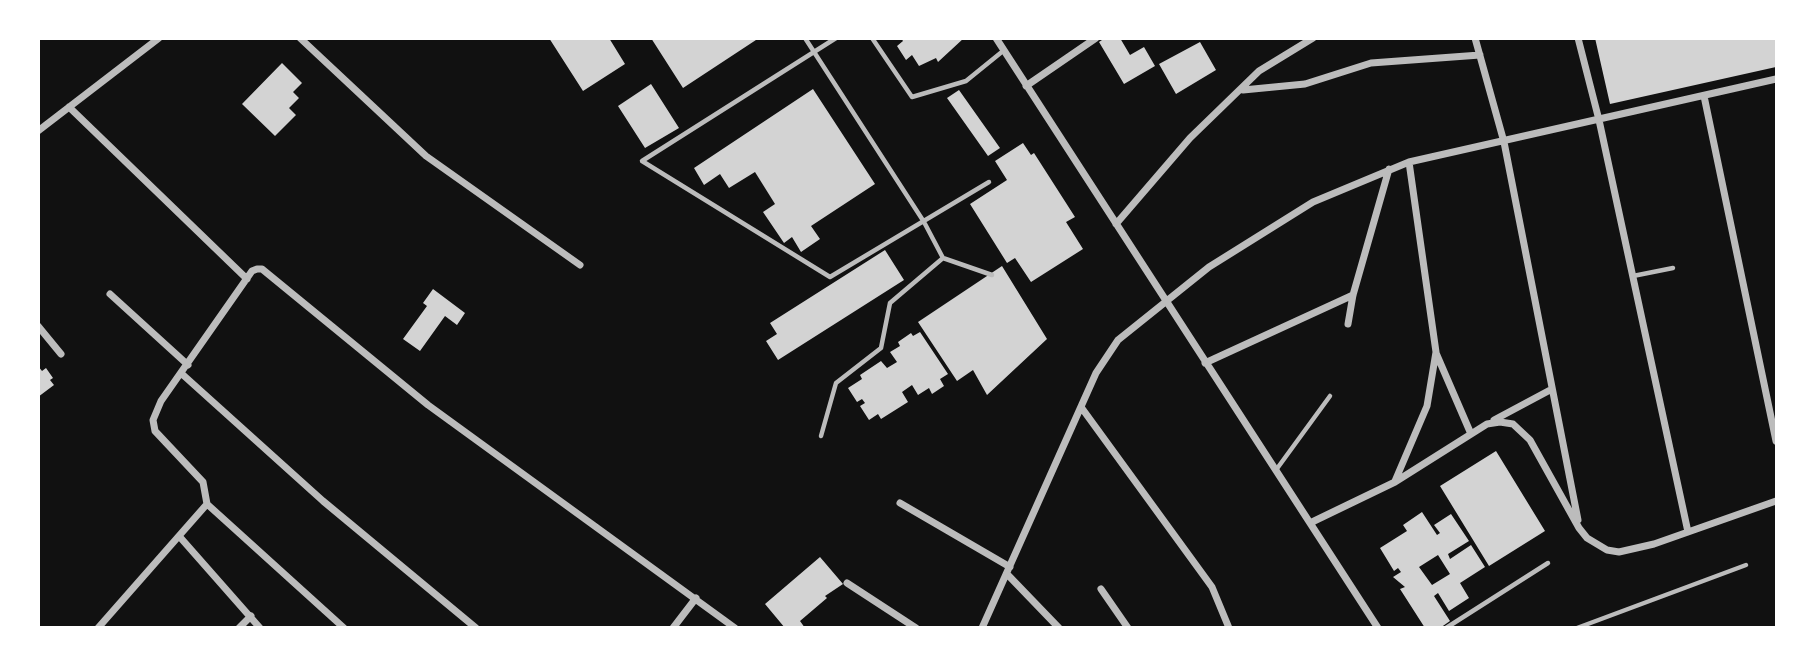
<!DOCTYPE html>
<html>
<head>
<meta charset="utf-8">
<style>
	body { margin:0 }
	#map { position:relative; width:1815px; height:666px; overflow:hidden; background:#111; font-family:Inter,sans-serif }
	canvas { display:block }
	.frame { position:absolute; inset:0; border:40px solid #fff; pointer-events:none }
</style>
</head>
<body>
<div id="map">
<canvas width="1815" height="666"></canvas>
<div class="frame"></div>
</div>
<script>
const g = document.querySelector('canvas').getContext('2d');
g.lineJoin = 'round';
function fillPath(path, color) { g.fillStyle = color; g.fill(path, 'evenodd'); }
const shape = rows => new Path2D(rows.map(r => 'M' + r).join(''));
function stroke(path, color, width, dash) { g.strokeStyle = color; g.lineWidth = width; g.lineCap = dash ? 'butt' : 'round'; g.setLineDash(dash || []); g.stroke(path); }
const building = shape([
	[549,38,609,38,625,64,583,91],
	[651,38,759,38,683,88],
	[901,38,964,38,938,62,936,58,919,66,912,55,906,60,897,46,903,41],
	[1105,38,1120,38,1130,55,1144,47,1155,66,1124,84,1099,42],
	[1595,38,1776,38,1776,67,1610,104],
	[1200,42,1216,70,1176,94,1159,64],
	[282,63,302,83,293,92,299,98,289,108,296,115,275,136,242,104],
	[651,84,679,128,645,148,618,106],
	[813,89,875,184,811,226,820,239,801,252,792,237,784,243,763,212,775,204,755,172,729,188,720,174,704,185,694,168],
	[959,90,1000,148,988,156,947,98],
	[1023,143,1031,155,1034,153,1075,217,1066,222,1083,249,1031,282,1015,258,1007,263,970,204,1007,180,995,161],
	[885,250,904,280,778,360,766,341,777,334,770,323],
	[1002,266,1047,339,987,395,973,370,957,381,918,322],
	[433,289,465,313,457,325,445,316,420,351,403,339,427,306,423,303],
	[920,332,948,374,940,379,944,386,932,394,929,388,918,395,912,385,902,392,908,402,881,419,878,414,869,420,860,406,865,403,862,399,857,402,848,388,862,379,860,375,881,361,887,368,897,362,890,352,900,346,898,342,911,333,913,336],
	[38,366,42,371,46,368,53,378,50,380,54,385,38,397],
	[1496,451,1545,531,1489,566,1440,486],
	[1422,512,1437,535,1440,533,1434,525,1451,514,1469,541,1448,554,1450,559,1471,545,1485,567,1460,583,1469,598,1449,611,1438,593,1434,596,1450,621,1440,628,1425,628,1400,589,1405,587,1393,577,1401,572,1398,568,1394,571,1380,548,1407,531,1403,525],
	[1438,555,1450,574,1432,585,1419,567],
	[820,557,843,584,825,596,827,598,800,621,805,628,785,628,765,604]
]);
const service = shape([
	[805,38,924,222,943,258,992,275],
	[836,38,642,161,830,277,989,182],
	[872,38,912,97,966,81,1003,51],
	[1633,276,1673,268],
	[821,436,836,383,881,348,890,303,943,258],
	[1276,470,1330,396],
	[1446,628,1548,563],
	[1577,628,1746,565]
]);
const minor = shape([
	[300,38,426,156,580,265],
	[996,38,1378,628],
	[1475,38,1504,142,1578,520],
	[1578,38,1599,120,1688,532],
	[1026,86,1096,38],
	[1243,90,1305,84,1371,63,1480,55],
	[1704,96,1776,441],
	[69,107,247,279],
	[38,131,159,38],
	[1116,224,1190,138,1259,71,1313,38],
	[110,294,188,365],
	[1348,324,1353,295,1389,169],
	[38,326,61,354],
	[1436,353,1471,434],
	[1205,363,1353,295],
	[182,374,323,501,476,628],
	[1081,407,1212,587,1229,628],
	[1494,420,1552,389],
	[1395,481,1427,406,1436,352,1409,162],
	[900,503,1010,567],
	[1310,523,1395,482,1487,424,1500,422,1513,424,1530,440,1579,528,1587,538,1607,550,1619,552,1654,544,1776,501],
	[179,536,260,628],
	[1007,574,1059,628],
	[847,583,916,628],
	[1101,589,1128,628],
	[98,628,207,504],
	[239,628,251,616],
	[344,628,207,504,203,482,155,431,153,420,161,401,252,271,257,269,262,269,428,405,735,628],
	[673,628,696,598],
	[982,628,1096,373,1118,340,1209,267,1313,202,1409,162,1776,79]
]);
fillPath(building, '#d3d3d3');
stroke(service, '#bcbcbc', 4.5);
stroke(minor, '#bcbcbc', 7);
</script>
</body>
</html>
